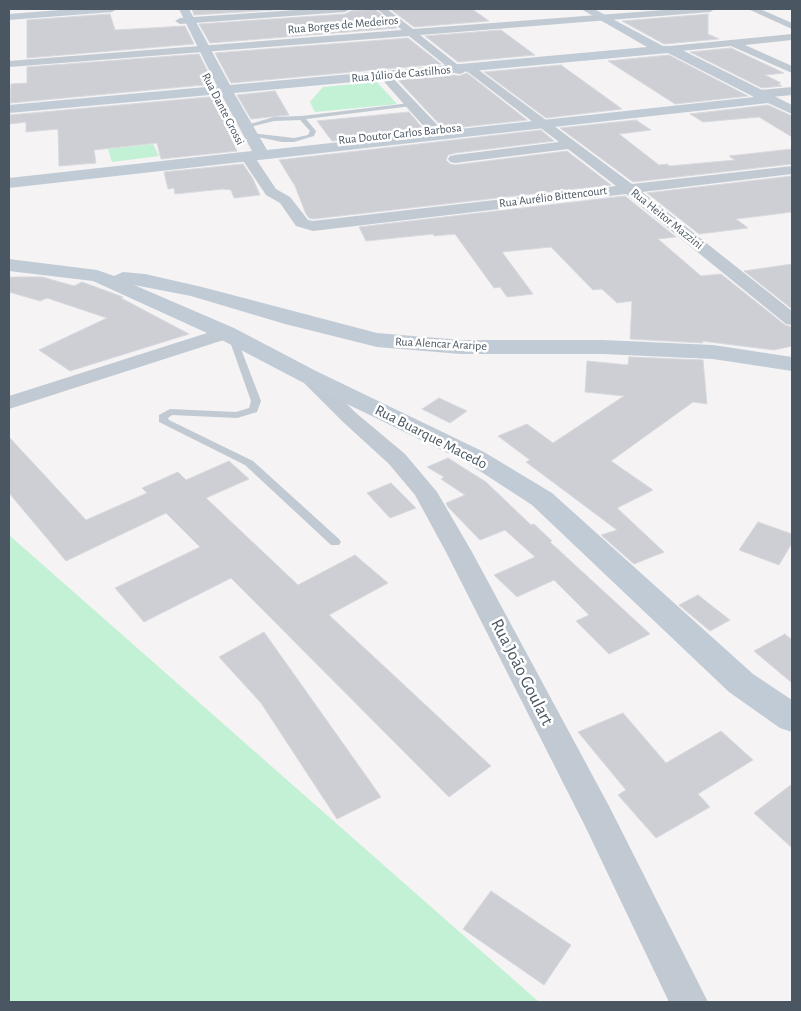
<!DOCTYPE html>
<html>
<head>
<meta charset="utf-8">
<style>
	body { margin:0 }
	#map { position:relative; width:801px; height:1011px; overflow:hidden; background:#f5f3f3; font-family:"Alegreya Sans",sans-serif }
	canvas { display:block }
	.frame { position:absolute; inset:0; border:10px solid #4a5661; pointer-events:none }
</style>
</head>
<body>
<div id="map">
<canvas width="801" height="1011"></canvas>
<div class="frame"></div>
</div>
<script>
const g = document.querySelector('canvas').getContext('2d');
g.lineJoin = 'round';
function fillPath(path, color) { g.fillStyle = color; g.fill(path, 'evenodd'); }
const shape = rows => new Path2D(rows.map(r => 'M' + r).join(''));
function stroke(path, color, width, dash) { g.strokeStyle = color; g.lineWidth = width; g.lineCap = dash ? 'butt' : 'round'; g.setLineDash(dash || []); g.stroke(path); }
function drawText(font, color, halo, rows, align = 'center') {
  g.font = font + ' "Alegreya Sans",sans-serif'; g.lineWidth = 5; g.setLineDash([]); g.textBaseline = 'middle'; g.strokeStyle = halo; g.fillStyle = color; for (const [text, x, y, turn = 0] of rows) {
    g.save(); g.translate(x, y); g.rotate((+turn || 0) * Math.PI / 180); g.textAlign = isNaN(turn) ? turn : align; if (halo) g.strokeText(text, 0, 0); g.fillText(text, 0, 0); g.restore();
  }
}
const green = shape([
	[377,82,397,104,315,112,310,102,323,87],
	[153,144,159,156,112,162,108,149],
	[9,535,539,1002,9,1002]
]);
const building = shape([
	[192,9,273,9,273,10,194,15,192,9],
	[375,9,397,28,210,43,199,24,345,14,351,11,375,9],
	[390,9,472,9,489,21,414,27,390,9],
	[110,14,115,30,185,26,194,44,27,58,27,20,110,14],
	[708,14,708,34,719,39,664,44,622,21,708,14],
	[501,30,535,55,458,62,425,36,501,30],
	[408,38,441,64,231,83,215,53,408,38],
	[731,48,784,73,765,75,781,83,778,84,782,86,762,88,690,52,731,48],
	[199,54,214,84,10,103,11,84,27,83,27,67,199,54],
	[669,55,748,96,675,104,608,61,669,55],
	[561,65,622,109,546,118,484,72,561,65],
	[467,73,527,120,444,129,398,80,454,75,459,76,467,73],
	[275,91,289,115,251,119,237,95,275,91],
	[220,96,234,121,224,122,237,151,161,159,157,143,94,150,96,163,59,166,58,129,26,132,26,122,10,124,10,115,220,96],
	[768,105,792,116,792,137,759,117,703,122,690,114,768,105],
	[409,112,425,131,332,141,317,121,409,112],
	[636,120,651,130,619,134,659,165,667,164,670,166,735,160,729,156,792,149,792,164,633,182,560,128,636,120],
	[541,130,554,141,455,153,448,155,446,160,450,164,455,165,567,151,611,185,313,219,309,218,306,214,295,186,279,160,541,130],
	[243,164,253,179,260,195,234,198,231,190,223,189,175,194,174,188,168,189,164,172,243,164],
	[792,176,792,212,736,219,748,228,699,234,647,193,792,176],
	[625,196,676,237,658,239,701,276,721,274,785,325,792,327,792,346,774,350,702,341,703,343,630,339,632,301,617,303,602,289,593,290,551,247,502,252,533,294,507,297,500,287,494,288,455,234,434,236,433,234,366,241,359,227,625,196],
	[792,264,792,309,744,271,792,264],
	[9,277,42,277,74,286,82,282,123,297,121,298,189,334,70,371,39,350,107,318,47,298,40,301,9,292,9,277],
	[629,357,703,360,707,404,693,402,611,461,653,490,617,508,664,552,634,564,601,535,617,530,526,462,530,460,498,436,527,424,553,443,624,396,585,392,587,361,628,365,629,357],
	[439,398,467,411,450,423,422,409,439,398],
	[9,437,86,520,147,493,142,488,178,472,186,480,229,461,249,479,206,498,298,585,355,555,388,583,329,615,491,766,449,797,231,578,144,622,115,588,200,547,166,513,66,561,9,493,9,437],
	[448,458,486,482,531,525,534,524,552,541,550,542,650,634,609,654,576,621,589,615,554,580,517,597,494,575,535,557,505,530,480,540,448,507,446,503,465,495,441,479,444,477,427,467,448,458],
	[391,483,416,508,390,518,367,493,391,483],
	[758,522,792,534,792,543,779,565,739,550,758,522],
	[698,595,730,620,710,631,679,605,698,595],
	[264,632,381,797,337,819,261,703,219,657,264,632],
	[785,634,792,640,792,683,754,651,785,634],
	[623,713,666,763,721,731,753,760,698,794,710,807,656,838,618,795,626,790,578,732,623,713],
	[792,784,792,848,754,813,792,784],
	[491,891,571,945,544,985,463,929,491,891]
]);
const lane = shape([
	[410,103,412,106,306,119,316,131,314,136,294,142,282,142,248,135,251,133,294,138,308,135,310,131,300,120,274,121,246,128,243,126,274,117,302,116,410,103],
	[232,333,236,336,261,401,257,412,237,418,172,415,168,418,169,420,253,461,339,539,341,542,339,545,331,545,245,465,159,422,159,415,170,409,236,412,249,408,251,401,228,336,232,333]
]);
const street = shape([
	[310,9,350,9,345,12,180,24,175,21,180,18,310,9],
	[377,9,387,9,413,29,677,9,715,9,710,12,420,35,463,69,465,71,463,73,459,74,455,73,409,36,9,67,9,61,402,30,377,9],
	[748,9,760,9,792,23,792,29,748,9],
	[792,34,792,40,745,45,792,66,792,73,731,46,670,52,665,49,670,46,792,34],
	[468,64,472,65,632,184,792,166,792,174,642,192,792,311,792,325,786,324,626,194,313,231,296,226,280,203,266,195,240,156,247,152,252,153,276,189,290,197,308,220,313,221,616,186,568,149,455,163,450,162,448,159,450,156,455,155,559,142,464,69,462,67,464,65,468,64],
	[384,72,388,73,444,132,446,135,444,138,434,138,380,77,378,75,384,72],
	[792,87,792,95,761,98,755,94,761,90,792,87],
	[226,327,233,329,235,333,233,337,9,409,9,396,226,327],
	[308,370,315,372,356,413,405,454,437,492,472,552,609,806,708,1002,669,1002,585,826,446,552,415,495,389,464,342,421,301,380,298,376,301,372,308,370]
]);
const secondary = shape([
	[73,9,117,9,112,12,9,20,9,14,73,9],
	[179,9,189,9,230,85,647,47,581,9,594,9,663,46,674,46,792,105,792,114,768,103,9,188,9,178,252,151,221,94,9,113,9,105,217,86,179,9],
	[668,53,754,97,267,150,234,93,668,53],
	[9,259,97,270,114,276,123,272,145,274,202,287,377,333,461,340,603,340,713,345,792,357,792,371,713,359,603,354,461,354,377,347,285,324,191,296,134,285,234,328,316,371,484,452,552,493,753,674,792,700,792,732,780,728,729,692,532,505,466,462,300,381,218,338,93,281,9,271,9,259]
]);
const farStreetnames = [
	["Rua Borges de Medeiros",343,25,-5],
	["Rua Júlio de Castilhos",401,74,-5],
	["Rua Dante Grossi",223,109,63],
	["Rua Doutor Carlos Barbosa",400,134,-6],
	["Rua Aurélio Bittencourt",553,197,-7],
	["Rua Heitor Mazzini",667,219,39],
	["Rua Alencar Araripe",441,344,3]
];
const streetNames = [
	["Rua Buarque Macedo",431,437,27]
];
const nearStreetnames = [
	["Rua João Goulart",522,672,63]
];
fillPath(green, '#c3f1d5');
fillPath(building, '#cdcfd5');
stroke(building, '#d7d9de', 1);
fillPath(lane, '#c1cad2');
fillPath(street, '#c1cad2');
fillPath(secondary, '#c1cbd6');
drawText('12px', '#4a5661', '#fff', farStreetnames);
drawText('15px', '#4a5661', '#fff', streetNames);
drawText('18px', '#4a5661', '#fff', nearStreetnames);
</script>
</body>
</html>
